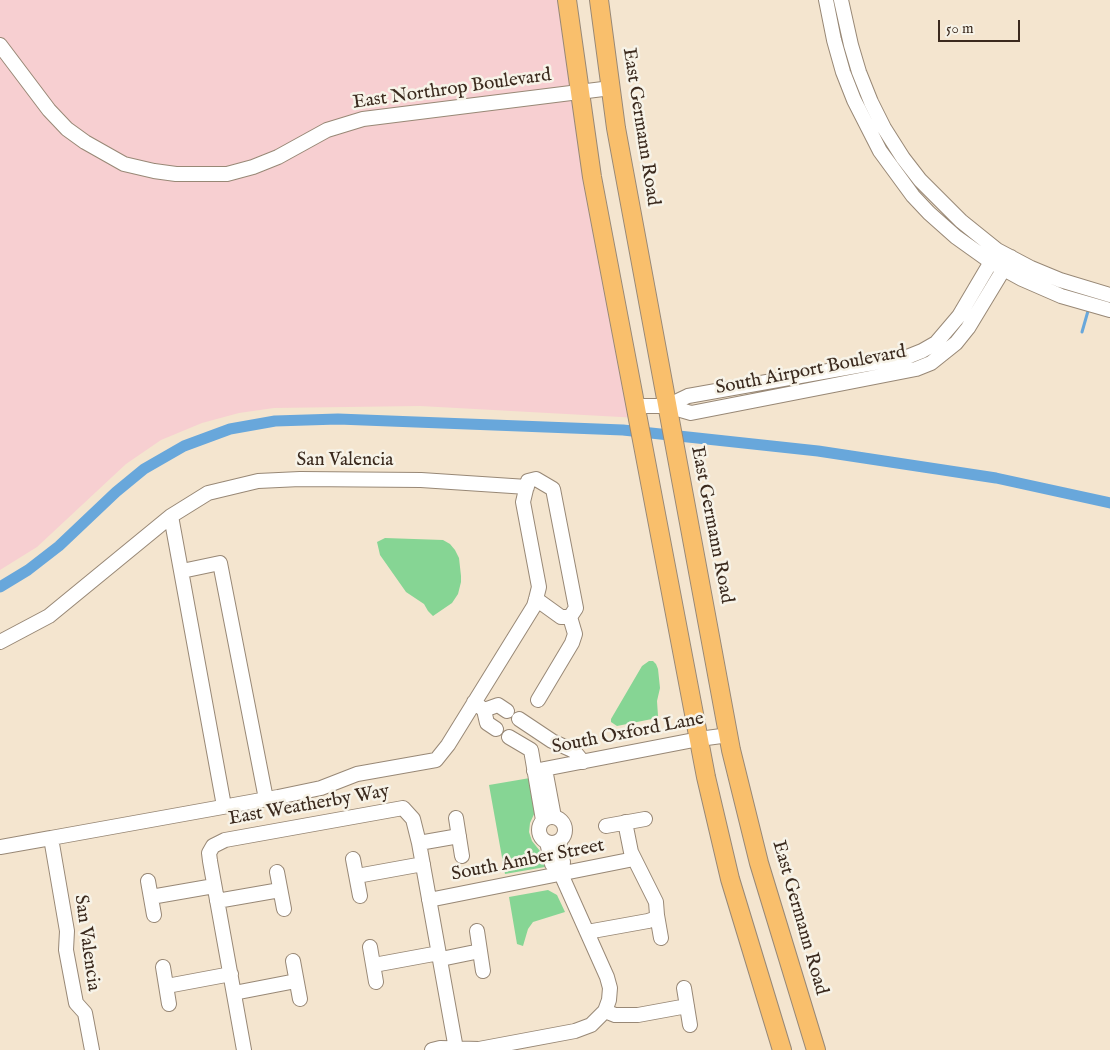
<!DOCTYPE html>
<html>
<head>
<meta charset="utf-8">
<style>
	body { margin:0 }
	#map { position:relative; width:1110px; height:1050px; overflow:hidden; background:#f4e5cf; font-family:"IM FELL English",serif }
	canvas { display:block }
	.scale { position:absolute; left:938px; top:20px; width:82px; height:22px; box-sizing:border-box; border:2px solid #3b2a1e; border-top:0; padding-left:6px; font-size:15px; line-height:18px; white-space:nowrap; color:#3b2a1e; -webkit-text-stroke:4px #f7f3e8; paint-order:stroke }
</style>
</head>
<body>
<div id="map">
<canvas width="1110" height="1050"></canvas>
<div class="scale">50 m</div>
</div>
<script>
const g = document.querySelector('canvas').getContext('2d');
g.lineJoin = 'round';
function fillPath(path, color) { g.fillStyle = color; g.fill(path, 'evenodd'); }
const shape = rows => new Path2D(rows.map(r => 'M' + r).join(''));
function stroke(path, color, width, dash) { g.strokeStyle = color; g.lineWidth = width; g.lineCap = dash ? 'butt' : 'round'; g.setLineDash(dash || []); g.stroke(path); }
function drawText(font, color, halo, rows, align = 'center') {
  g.font = font + ' "IM FELL English",serif'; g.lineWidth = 5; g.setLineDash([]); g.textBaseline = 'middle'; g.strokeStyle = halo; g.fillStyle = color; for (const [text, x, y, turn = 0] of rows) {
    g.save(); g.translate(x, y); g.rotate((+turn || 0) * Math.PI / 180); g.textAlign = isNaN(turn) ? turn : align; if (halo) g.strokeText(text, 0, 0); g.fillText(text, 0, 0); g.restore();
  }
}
const built = shape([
	[0,0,566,0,639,418,420,406,274,408,239,413,202,423,161,440,126,464,37,547,0,570]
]);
const green = shape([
	[385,538,443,540,450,544,455,550,459,558,461,576,461,582,458,594,452,603,433,616,428,611,424,604,406,592,380,555,377,542],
	[649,661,653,661,656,664,658,669,660,688,657,701,658,716,652,719,617,726,611,722,611,719,642,666],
	[530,778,535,812,530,823,529,832,532,841,544,856,545,867,505,874,489,785],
	[548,890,557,895,565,912,533,922,528,929,523,946,517,944,509,897]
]);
const stream = shape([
	[1082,332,1088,311]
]);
const canal = shape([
	[0,587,28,570,59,546,116,492,144,469,184,446,230,429,275,421,338,419,623,430,818,451,996,478,1110,503]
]);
const minor = shape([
	[826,0,834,40,843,72,854,100,880,151,913,196,929,213,956,237,991,262,1022,279,1061,296,1110,310],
	[841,0,851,45,859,72,871,102,884,128,903,158,920,180,961,221,997,250,1031,268,1060,280,1110,295],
	[0,45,49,110,67,129,85,142,124,164,154,171,176,174,227,174,253,167,278,157,327,130,363,119,611,88],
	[636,406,667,406,691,413,916,369,931,363,956,343,968,328,1011,257],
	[667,406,688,396,907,357,922,351,936,343,959,316,995,255],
	[171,516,224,806],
	[182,571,220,563,266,799],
	[0,642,49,616,171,516,208,493,258,481,300,479,421,480,527,487],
	[538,700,572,643,575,634,570,617],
	[474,702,484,710,487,723,496,729],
	[484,710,498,705,507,711],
	[519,719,552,741,574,751,583,762],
	[509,737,531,750,543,820],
	[545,769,554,817],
	[534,771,699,739,729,735],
	'539 830a13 13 0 1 1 26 0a13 13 0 1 1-26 0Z',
	[456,818,462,856],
	[606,826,645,819],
	[559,841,563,862,561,874],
	[419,843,459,836],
	[0,847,51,838],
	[353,859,360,896],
	[277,872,284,909],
	[357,876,423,864],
	[148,881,154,915],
	[151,897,214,886],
	[429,900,634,859],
	[217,901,280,890],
	[657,915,661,938],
	[477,931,483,971],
	[587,932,648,921,654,919,657,915,656,902,631,852,625,822],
	[370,947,376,982],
	[441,959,480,951],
	[293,961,300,999],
	[374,965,439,953],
	[163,967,169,1004],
	[167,986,231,974],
	[684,988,690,1025],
	[234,993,296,981],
	[605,1011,615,1015,638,1015,687,1006],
	[92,1050,85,1013,76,1003,66,950,67,931,51,838,278,797,321,788,357,774,436,760,448,745,534,606,536,599,539,587,523,502,528,481,536,479,553,489,576,608,570,617,561,617,536,599],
	[244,1050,210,861,209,853,213,846,225,840,403,808,413,819,419,843,456,1049],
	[432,1050,440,1048,479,1049,575,1031,591,1025,605,1011,609,1000,610,988,607,977,561,874,552,864,547,842]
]);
const major = shape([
	[567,0,592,177,706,777,730,879,782,1050],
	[599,0,616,128,731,750,759,863,816,1050]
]);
const streetNames = [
	["East Northrop Boulevard",452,90,-8],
	["East Germann Road",640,127,81],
	["South Airport Boulevard",811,371,-11],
	["San Valencia",345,461],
	["East Germann Road",711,525,79],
	["South Oxford Lane",628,734,-11],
	["East Weatherby Way",309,806,-10],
	["South Amber Street",528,861,-11],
	["East Germann Road",799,918,74],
	["San Valencia",86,943,82]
];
fillPath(built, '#f7cfd1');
fillPath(green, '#86d594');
stroke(stream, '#68a7db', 3);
stroke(canal, '#68a7db', 11);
stroke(minor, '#988876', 16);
stroke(major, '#988876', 20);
stroke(minor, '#fff', 14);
stroke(major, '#f9bf6c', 18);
drawText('19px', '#3b2a1e', '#f7f3e8', streetNames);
</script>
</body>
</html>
